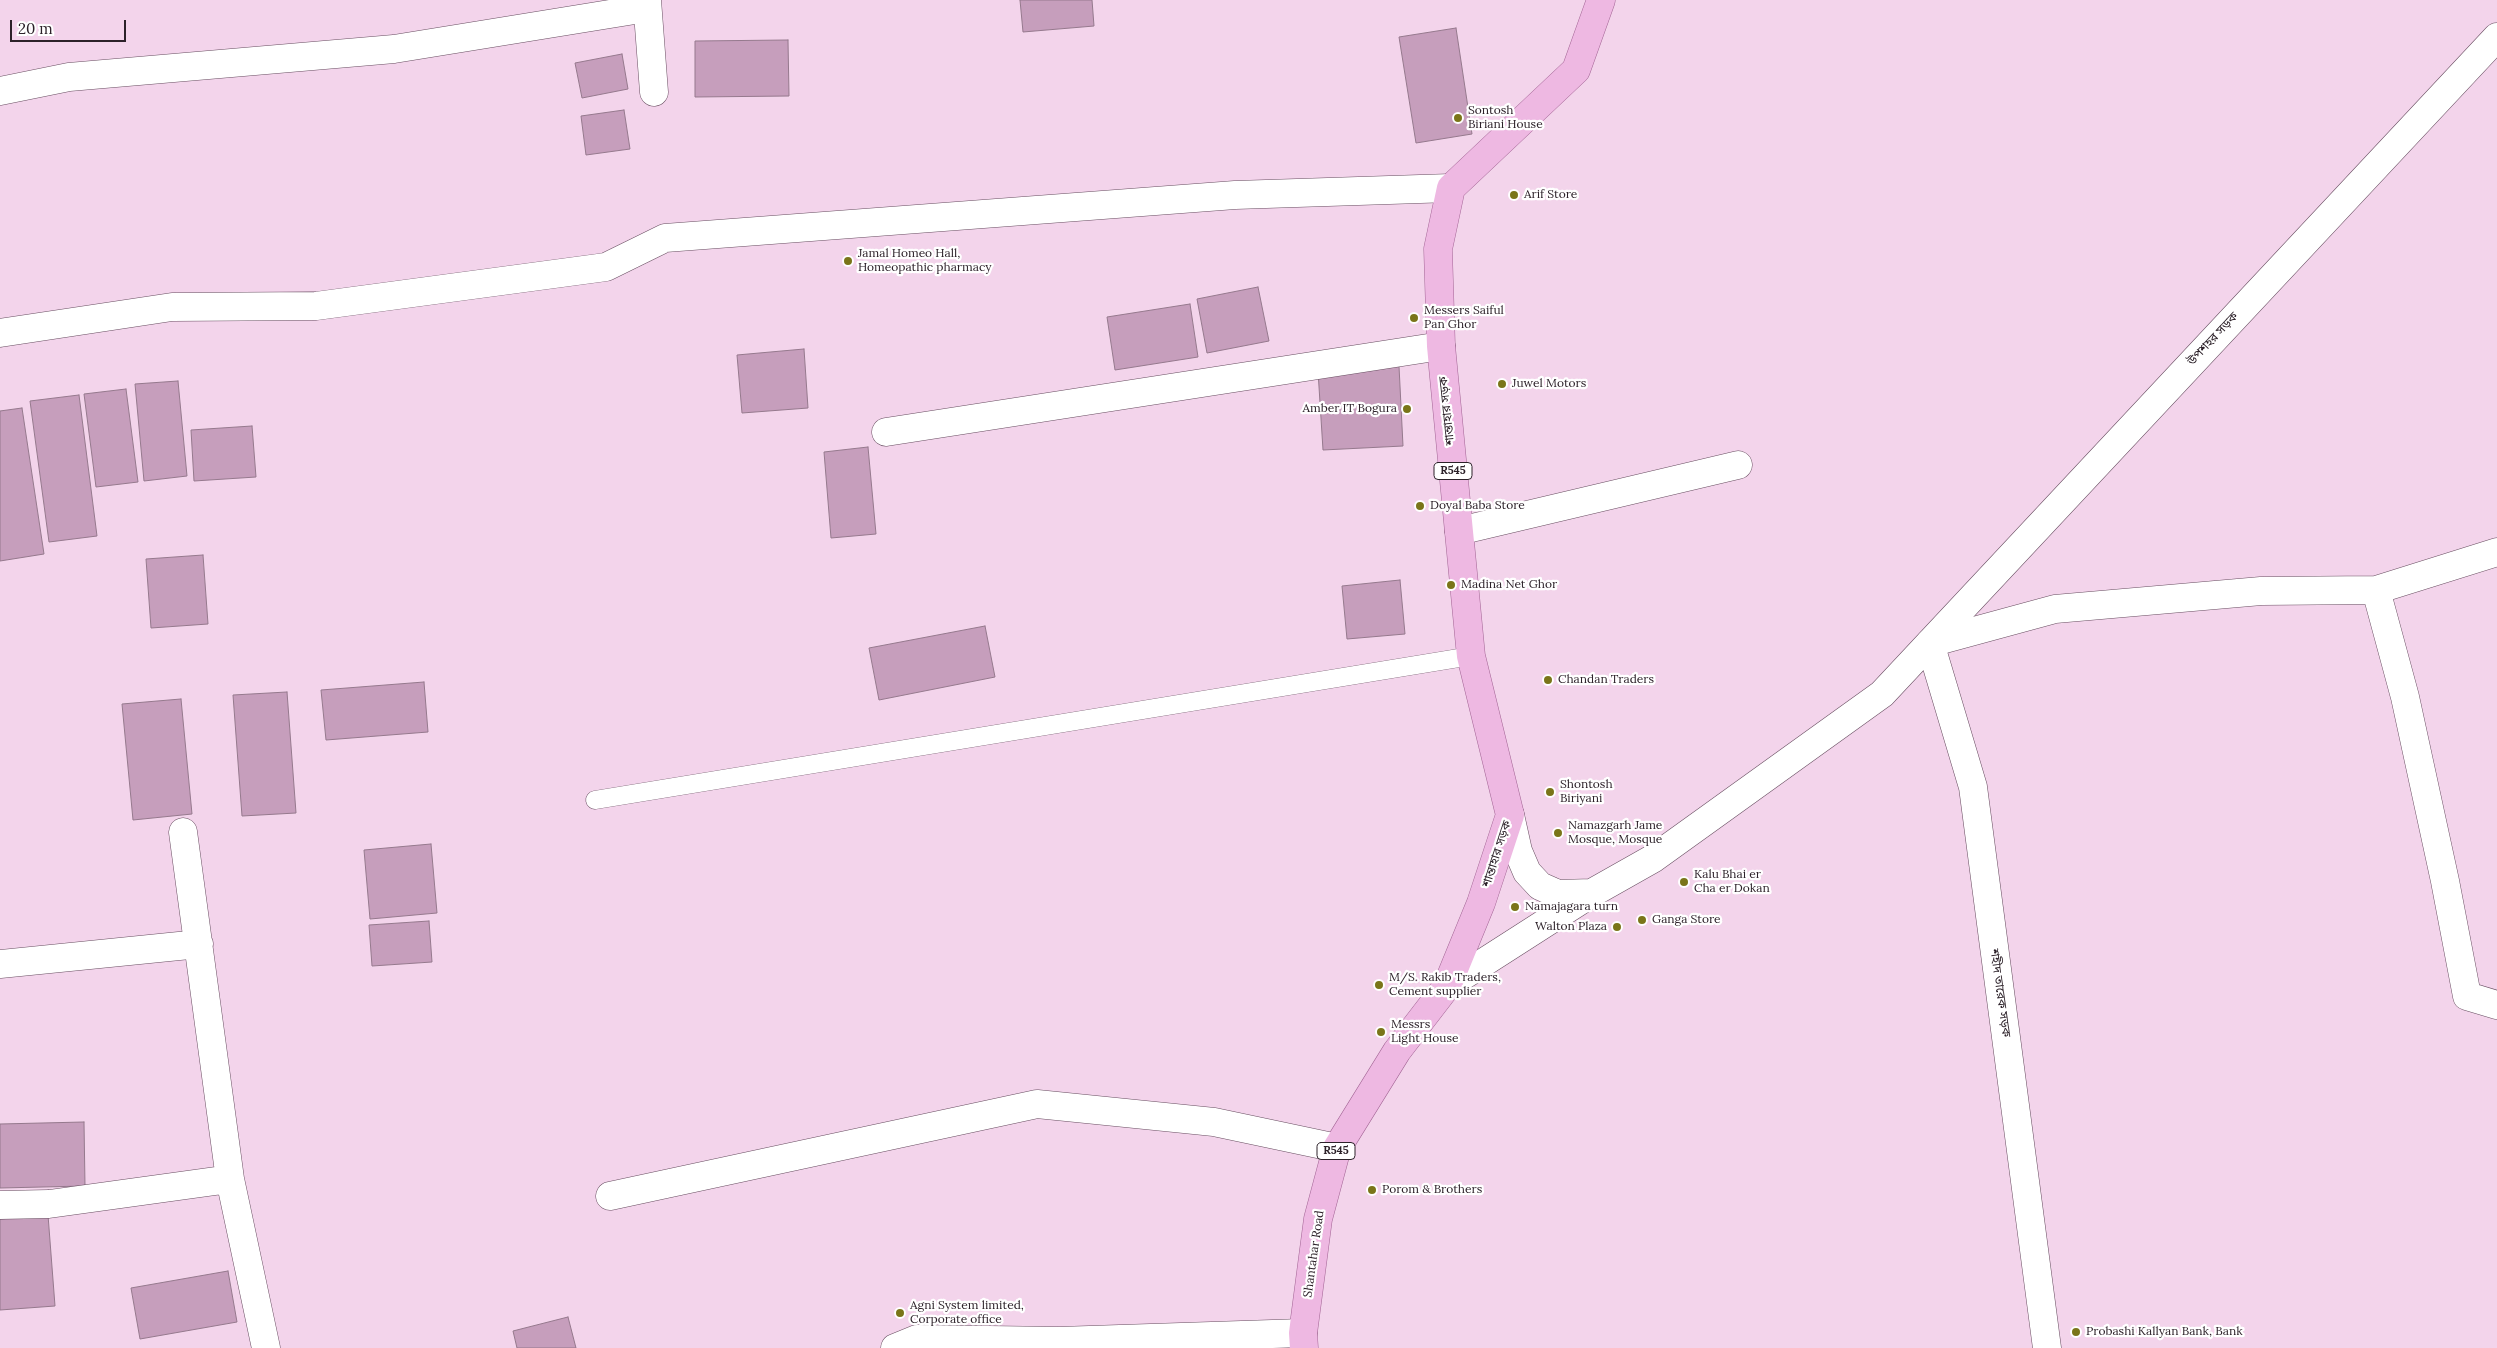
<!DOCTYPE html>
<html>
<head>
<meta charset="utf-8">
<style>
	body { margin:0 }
	#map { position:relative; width:2497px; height:1348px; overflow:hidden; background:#f3d4eb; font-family:Lora,serif }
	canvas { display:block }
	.scale { position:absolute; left:10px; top:20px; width:116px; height:22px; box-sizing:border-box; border:2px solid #2c2129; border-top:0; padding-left:6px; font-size:15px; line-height:18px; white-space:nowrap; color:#2c2129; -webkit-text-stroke:4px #fff; paint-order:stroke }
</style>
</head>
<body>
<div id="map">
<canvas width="2497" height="1348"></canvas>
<div class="scale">20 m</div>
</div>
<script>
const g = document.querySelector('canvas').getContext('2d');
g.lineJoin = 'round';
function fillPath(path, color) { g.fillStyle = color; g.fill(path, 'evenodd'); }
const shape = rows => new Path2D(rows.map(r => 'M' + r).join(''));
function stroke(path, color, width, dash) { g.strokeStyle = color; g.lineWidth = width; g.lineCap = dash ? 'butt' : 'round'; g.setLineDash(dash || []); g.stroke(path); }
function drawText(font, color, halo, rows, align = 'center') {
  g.font = font + ' Lora,"Noto Sans Bengali",serif'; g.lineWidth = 4.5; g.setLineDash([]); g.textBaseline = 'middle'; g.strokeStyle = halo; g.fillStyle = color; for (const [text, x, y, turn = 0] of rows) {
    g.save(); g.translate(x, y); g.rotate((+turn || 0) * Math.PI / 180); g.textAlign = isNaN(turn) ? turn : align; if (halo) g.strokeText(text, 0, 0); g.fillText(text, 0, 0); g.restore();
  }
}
const building = shape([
	[1020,0,1092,0,1094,26,1023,32,1020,0],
	[1456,28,1472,134,1416,143,1399,37,1456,28],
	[788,40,789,96,695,97,695,41,788,40],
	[622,54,628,89,582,98,575,63,622,54],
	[624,110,630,149,586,155,581,116,624,110],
	[1258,287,1269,341,1207,353,1197,299,1258,287],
	[1190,304,1198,357,1115,370,1107,317,1190,304],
	[804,349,808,408,742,413,737,355,804,349],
	[1399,366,1403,446,1323,450,1318,371,1399,366],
	[178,381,187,476,144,481,135,384,178,381],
	[126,389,138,482,96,487,84,394,126,389],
	[79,395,97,536,49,542,30,401,79,395],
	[22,408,44,554,0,561,0,411,22,408],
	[252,426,256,477,194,481,191,430,252,426],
	[868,447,876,534,831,538,824,452,868,447],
	[203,555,208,624,151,628,146,559,203,555],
	[1400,580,1405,634,1347,639,1342,586,1400,580],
	[985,626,995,677,879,700,869,648,985,626],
	[424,682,428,732,326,740,321,690,424,682],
	[287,692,296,813,242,816,233,695,287,692],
	[181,699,192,814,133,820,122,704,181,699],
	[431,844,437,913,370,919,364,850,431,844],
	[429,921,432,962,372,966,369,925,429,921],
	[84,1122,85,1186,0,1188,0,1124,84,1122],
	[48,1215,55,1306,0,1310,0,1219,48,1215],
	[228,1271,237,1322,140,1339,131,1288,228,1271],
	[568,1317,576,1348,517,1348,513,1331,568,1317]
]);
const lane = shape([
	[595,800,1471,656]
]);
const street = shape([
	[647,0,654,92],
	[0,91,69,77,394,49,647,8],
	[0,333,172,307,316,306,606,267,665,238,1235,195,1451,188],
	[886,432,1441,346],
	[1459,531,1738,465],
	[2376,590,2405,697,2445,881,2467,996,2497,1005],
	[1930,643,2055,609,2261,591,2376,590,2497,552],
	[183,832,230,1179,266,1348],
	[0,964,199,944],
	[610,1196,1037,1104,1214,1122,1337,1148],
	[0,1205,49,1204,230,1179],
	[895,1348,917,1339,1059,1341,1303,1333]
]);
const secondary = shape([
	[1930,643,1973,787,2047,1348],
	[1510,815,1518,851,1527,872,1540,886,1558,894,1592,893],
	[1447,986,1592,893,1654,858,1882,694,2497,37]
]);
const primary = shape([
	[1304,1348,1303,1333,1318,1219,1337,1148,1397,1051,1447,986,1481,903,1510,815,1471,656,1441,346,1438,249,1451,188,1576,70,1601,0]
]);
const markers = [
	[1458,118,5,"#7a7519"],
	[1514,195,5,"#7a7519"],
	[848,261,5,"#7a7519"],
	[1414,318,5,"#7a7519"],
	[1502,384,5,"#7a7519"],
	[1407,409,5,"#7a7519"],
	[1420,506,5,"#7a7519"],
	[1451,585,5,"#7a7519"],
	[1548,680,5,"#7a7519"],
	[1550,792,5,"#7a7519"],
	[1558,833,5,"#7a7519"],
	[1684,882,5,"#7a7519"],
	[1515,907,5,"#7a7519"],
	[1642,920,5,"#7a7519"],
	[1617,927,5,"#7a7519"],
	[1379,985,5,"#7a7519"],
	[1381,1032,5,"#7a7519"],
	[1372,1190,5,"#7a7519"],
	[900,1313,5,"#7a7519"],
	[2076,1332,5,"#7a7519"]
];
const shields = [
	[1453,471,38],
	[1336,1151,38]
];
const shieldNames = [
	["R545",1453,471],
	["R545",1336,1151]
];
const poiNames = [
	["Sontosh",1468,111],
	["Biriani House",1468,125],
	["Arif Store",1524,195],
	["Jamal Homeo Hall,",858,254],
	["Homeopathic pharmacy",858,268],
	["Messers Saiful",1424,311],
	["Pan Ghor",1424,325],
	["Juwel Motors",1512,384],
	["Amber IT Bogura",1397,409,"right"],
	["Doyal Baba Store",1430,506],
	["Madina Net Ghor",1461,585],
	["Chandan Traders",1558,680],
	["Shontosh",1560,785],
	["Biriyani",1560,799],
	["Namazgarh Jame",1568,826],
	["Mosque, Mosque",1568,840],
	["Kalu Bhai er",1694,875],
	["Cha er Dokan",1694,889],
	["Namajagara turn",1525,907],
	["Ganga Store",1652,920],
	["Walton Plaza",1607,927,"right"],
	["M/S. Rakib Traders,",1389,978],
	["Cement supplier",1389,992],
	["Messrs",1391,1025],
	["Light House",1391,1039],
	["Porom & Brothers",1382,1190],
	["Agni System limited,",910,1306],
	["Corporate office",910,1320],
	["Probashi Kallyan Bank, Bank",2086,1332]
];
const streetNames = [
	["উপশহর সড়ক",2213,339,-47],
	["শান্তাহার সড়ক",1447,411,-96],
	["শান্তাহার সড়ক",1497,854,-72],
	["শহীদ তারেক সড়ক",2000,993,82],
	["Shantahar Road",1314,1254,-82]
];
fillPath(building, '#c69ebc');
stroke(building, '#95798d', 1);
stroke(lane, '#684e61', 19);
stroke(street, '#684e61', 29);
stroke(secondary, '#684e61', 29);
stroke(primary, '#a36595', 29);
stroke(lane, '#fff', 18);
stroke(street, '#fff', 28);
stroke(secondary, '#fff', 28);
stroke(primary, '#eeb8e2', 28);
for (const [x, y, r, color] of markers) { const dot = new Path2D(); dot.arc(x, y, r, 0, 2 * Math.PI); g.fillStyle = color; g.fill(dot); stroke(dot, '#fff', 2); }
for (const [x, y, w] of shields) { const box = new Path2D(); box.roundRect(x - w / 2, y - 8.5, w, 17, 4); g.fillStyle = '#fff'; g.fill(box); stroke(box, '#2c2129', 1); }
drawText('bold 11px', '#2c2129', null, shieldNames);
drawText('12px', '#2c2129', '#fff', poiNames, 'left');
drawText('12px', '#2c2129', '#fff', streetNames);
</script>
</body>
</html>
